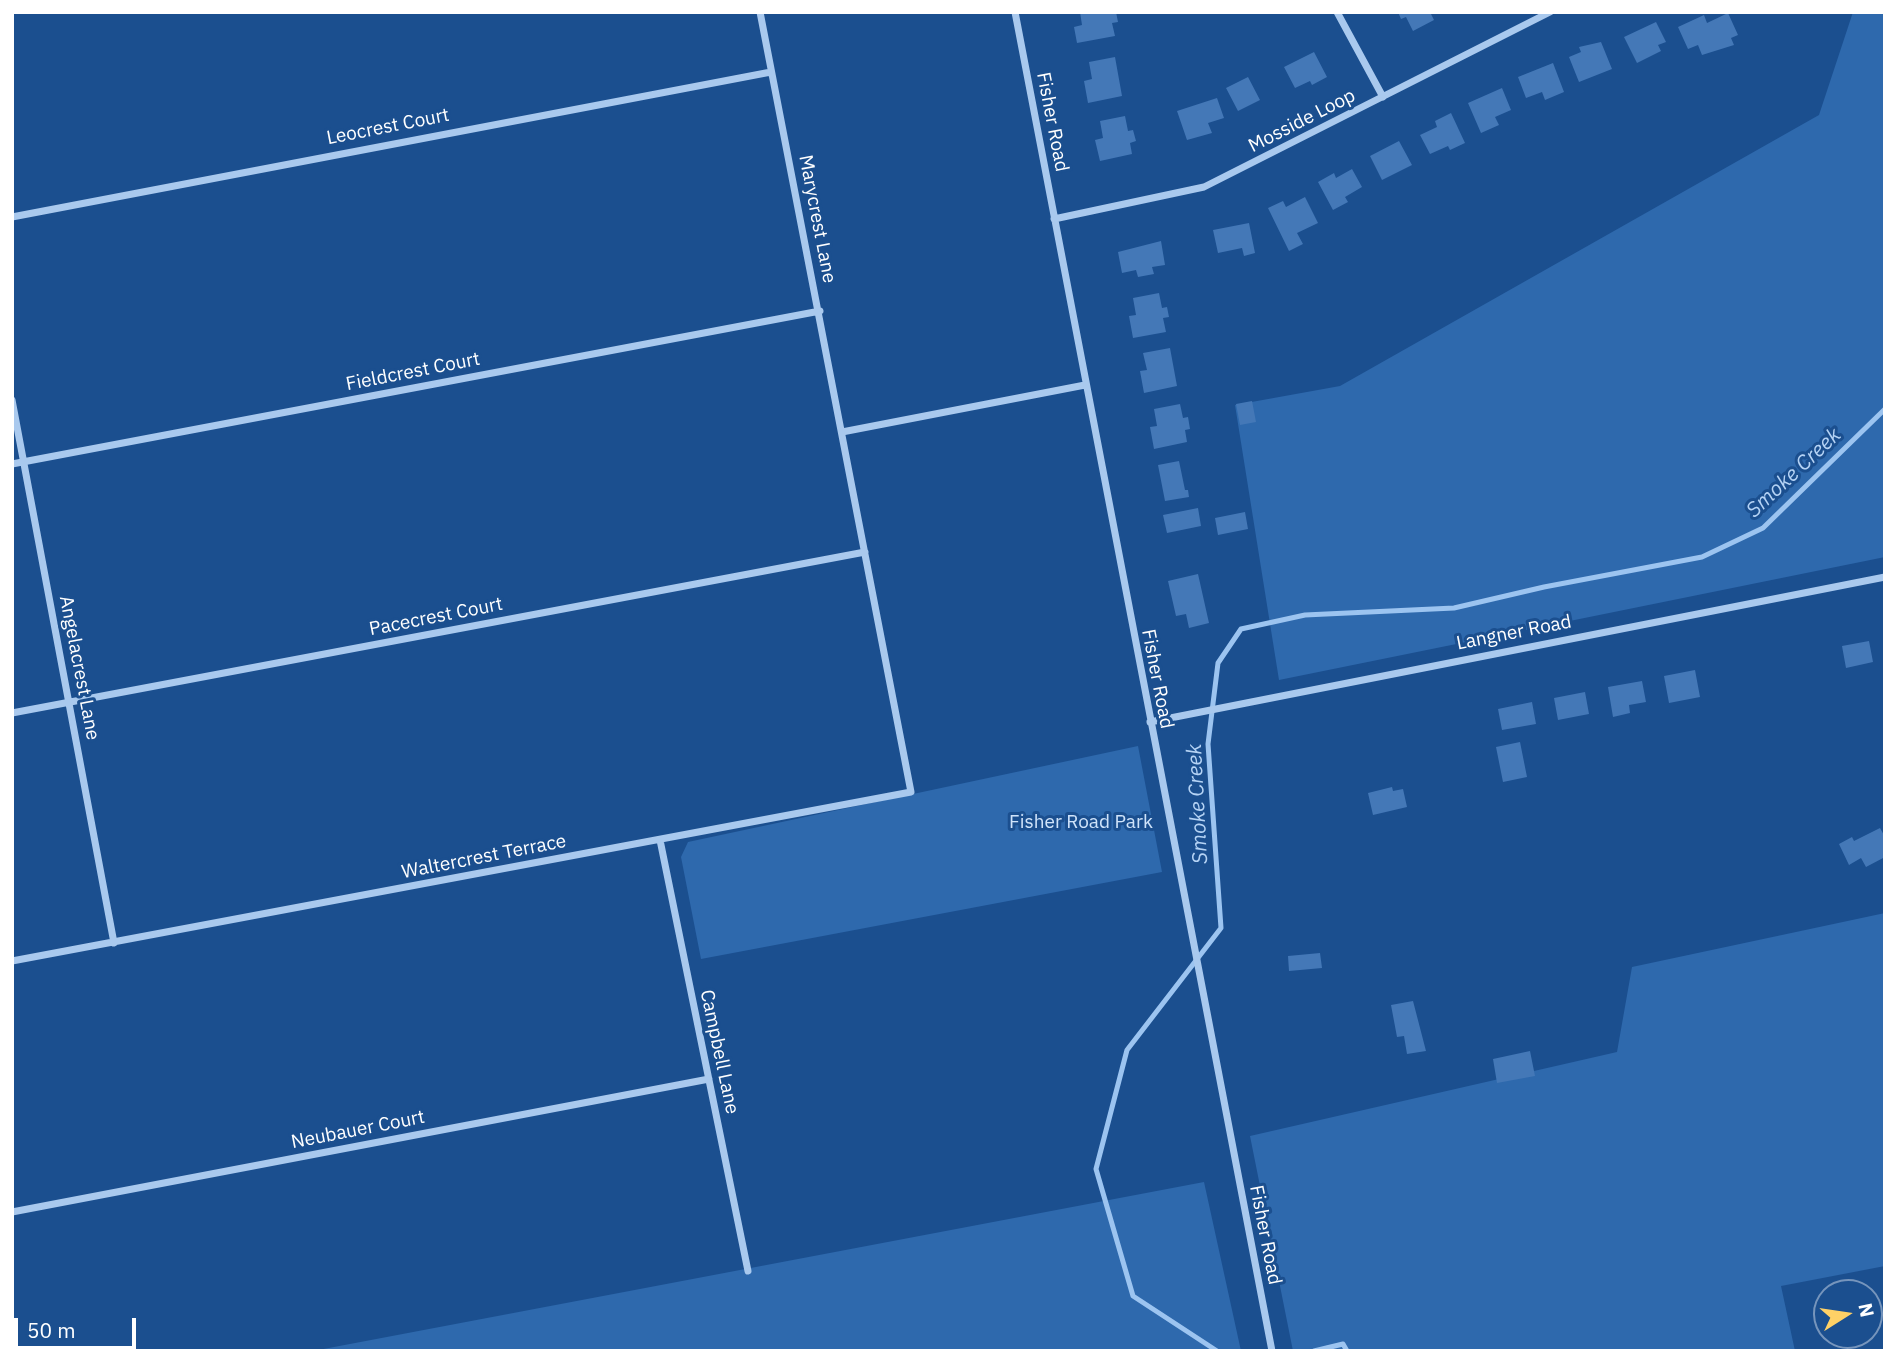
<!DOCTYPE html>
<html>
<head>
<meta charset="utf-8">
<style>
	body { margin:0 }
	#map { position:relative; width:1897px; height:1363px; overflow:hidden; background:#1b4f8f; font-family:"IBM Plex Sans",sans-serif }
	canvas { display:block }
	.frame { position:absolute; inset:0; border:14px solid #fff; pointer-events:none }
	.north { position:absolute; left:1813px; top:1279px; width:70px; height:70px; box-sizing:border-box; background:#1b4f8f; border:2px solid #7695bc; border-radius:50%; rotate:78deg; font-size:19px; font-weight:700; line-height:28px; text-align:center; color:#fff }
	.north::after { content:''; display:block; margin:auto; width:24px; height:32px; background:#ffd166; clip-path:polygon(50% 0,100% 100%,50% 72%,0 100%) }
	.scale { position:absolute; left:14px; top:1318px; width:122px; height:32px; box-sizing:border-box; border:4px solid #fff; border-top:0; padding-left:9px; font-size:21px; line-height:24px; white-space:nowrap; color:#fff; -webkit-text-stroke:5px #1b4f8f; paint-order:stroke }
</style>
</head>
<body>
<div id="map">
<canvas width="1897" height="1363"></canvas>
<div class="frame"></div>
<div class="north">N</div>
<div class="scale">50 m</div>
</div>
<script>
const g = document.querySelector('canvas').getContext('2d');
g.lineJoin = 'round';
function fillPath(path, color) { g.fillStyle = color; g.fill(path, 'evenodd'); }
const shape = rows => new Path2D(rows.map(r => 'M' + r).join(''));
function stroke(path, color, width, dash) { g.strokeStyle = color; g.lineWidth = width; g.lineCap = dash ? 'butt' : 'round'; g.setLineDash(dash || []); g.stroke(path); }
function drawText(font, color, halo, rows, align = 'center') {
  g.font = font + ' "IBM Plex Sans",sans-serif'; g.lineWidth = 6; g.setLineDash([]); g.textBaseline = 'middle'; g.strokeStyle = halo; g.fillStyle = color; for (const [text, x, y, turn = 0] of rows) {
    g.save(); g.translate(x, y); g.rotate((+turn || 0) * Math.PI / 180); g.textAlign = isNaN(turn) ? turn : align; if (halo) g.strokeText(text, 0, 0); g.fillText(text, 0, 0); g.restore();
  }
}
const green = shape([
	[1853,12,1885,12,1885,557,1279,680,1235,405,1340,386,1819,115],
	[1138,746,1162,872,701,959,681,857,688,842],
	[1885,913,1885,1266,1781,1286,1795,1351,1293,1351,1250,1136,1617,1052,1632,967],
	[1204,1182,1241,1351,313,1351]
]);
const stream = shape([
	[1217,1351,1133,1296,1096,1169,1127,1050,1221,928,1208,744,1218,663,1241,629,1305,615,1454,608,1544,587,1702,557,1763,528,1885,409],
	[1314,1351,1343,1344,1347,1351]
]);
const building = shape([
	[1080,12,1116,12,1118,22,1112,23,1115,36,1077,43,1074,27,1082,25],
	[1398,12,1430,12,1434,20,1413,31,1406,17,1401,19],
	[1728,13,1738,35,1731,38,1734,45,1702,55,1698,45,1688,49,1678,27,1704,15,1707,23],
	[1656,22,1666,42,1658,45,1661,51,1637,63,1624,37],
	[1601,42,1612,69,1579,82,1569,57,1581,52,1579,47],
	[1314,52,1327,77,1312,85,1310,81,1295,88,1284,67],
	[1115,57,1122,96,1088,103,1084,81,1092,79,1089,62],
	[1553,63,1564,92,1545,100,1542,92,1526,98,1518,77],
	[1248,77,1260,100,1238,111,1226,88],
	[1502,88,1511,110,1495,117,1499,125,1481,133,1468,103],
	[1217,98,1224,118,1208,123,1212,133,1187,140,1177,111],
	[1451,113,1465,143,1450,150,1448,146,1430,154,1420,135,1437,127,1435,121],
	[1125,116,1128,131,1133,130,1136,141,1130,143,1132,154,1100,161,1095,140,1103,138,1100,121],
	[1399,141,1412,165,1382,180,1370,156],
	[1352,169,1362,187,1345,197,1348,202,1333,210,1318,182,1334,173,1336,178],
	[1305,197,1318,223,1297,233,1303,244,1289,251,1268,208,1283,201,1286,207],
	[1249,223,1255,253,1244,256,1242,248,1218,253,1213,230],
	[1161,241,1165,265,1152,267,1154,274,1138,277,1136,270,1122,273,1118,252],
	[1159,293,1162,308,1167,307,1169,317,1163,318,1166,332,1133,338,1129,316,1136,315,1133,298],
	[1170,348,1177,386,1144,393,1140,371,1147,370,1143,353],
	[1252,401,1256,422,1240,425,1236,404],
	[1180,404,1183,418,1188,417,1190,429,1185,430,1187,442,1154,449,1150,427,1157,426,1154,409],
	[1179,461,1185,490,1188,490,1189,497,1165,501,1158,465],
	[1198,508,1201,526,1167,533,1163,515],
	[1245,512,1248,529,1218,535,1215,518],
	[1198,574,1209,623,1189,628,1186,614,1176,616,1168,581],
	[1869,641,1873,662,1846,668,1842,646],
	[1695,670,1700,697,1669,703,1664,676],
	[1642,681,1646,702,1629,705,1630,713,1613,717,1608,687],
	[1585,692,1589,714,1558,720,1554,698],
	[1532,702,1536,724,1502,730,1498,709],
	[1520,742,1527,777,1503,782,1496,747],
	[1392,787,1393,791,1403,789,1407,807,1373,815,1368,793],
	[1880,828,1885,837,1885,857,1866,867,1861,858,1849,865,1839,844,1852,837,1854,841],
	[1320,953,1322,968,1289,971,1288,956],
	[1413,1001,1426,1051,1407,1054,1404,1036,1397,1037,1391,1005],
	[1530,1051,1535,1076,1497,1083,1493,1059]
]);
const street = shape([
	[1015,12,1272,1351],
	[1337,12,1383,97],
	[12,217,771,72],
	[1054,219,1204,187,1550,12],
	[12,400,114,943],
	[842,432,1085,385],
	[12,464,820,311],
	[12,713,865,552],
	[1150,722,1885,577],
	[660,840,748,1271],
	[12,961,911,792,760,12],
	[12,1212,709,1079]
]);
const streetNames = [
	["Mosside Loop",1302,121,-27],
	["Fisher Road",1052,122,79],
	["Leocrest Court",388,127,-11],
	["Marycrest Lane",817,219,79],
	["Fieldcrest Court",413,372,-11],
	["Pacecrest Court",436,617,-11],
	["Langner Road",1514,633,-11],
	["Angelacrest Lane",79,668,79],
	["Fisher Road",1157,679,79],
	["Waltercrest Terrace",484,857,-11],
	["Campbell Lane",719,1052,78],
	["Neubauer Court",358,1130,-11],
	["Fisher Road",1265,1235,79]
];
const parkNames = [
	["Fisher Road Park",1081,823]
];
const waterNames = [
	["Smoke Creek",1794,473,-43],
	["Smoke Creek",1198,804,-93]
];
fillPath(green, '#2e69ad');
stroke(stream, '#9cc4f0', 5);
fillPath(building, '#4478b7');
stroke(street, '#a9c9ee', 7);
drawText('19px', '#fff', '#1b4f8f', streetNames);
drawText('19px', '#cfe3fa', '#1b4f8f', parkNames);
drawText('italic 21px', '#b5d3f5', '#1b4f8f', waterNames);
</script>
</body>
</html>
